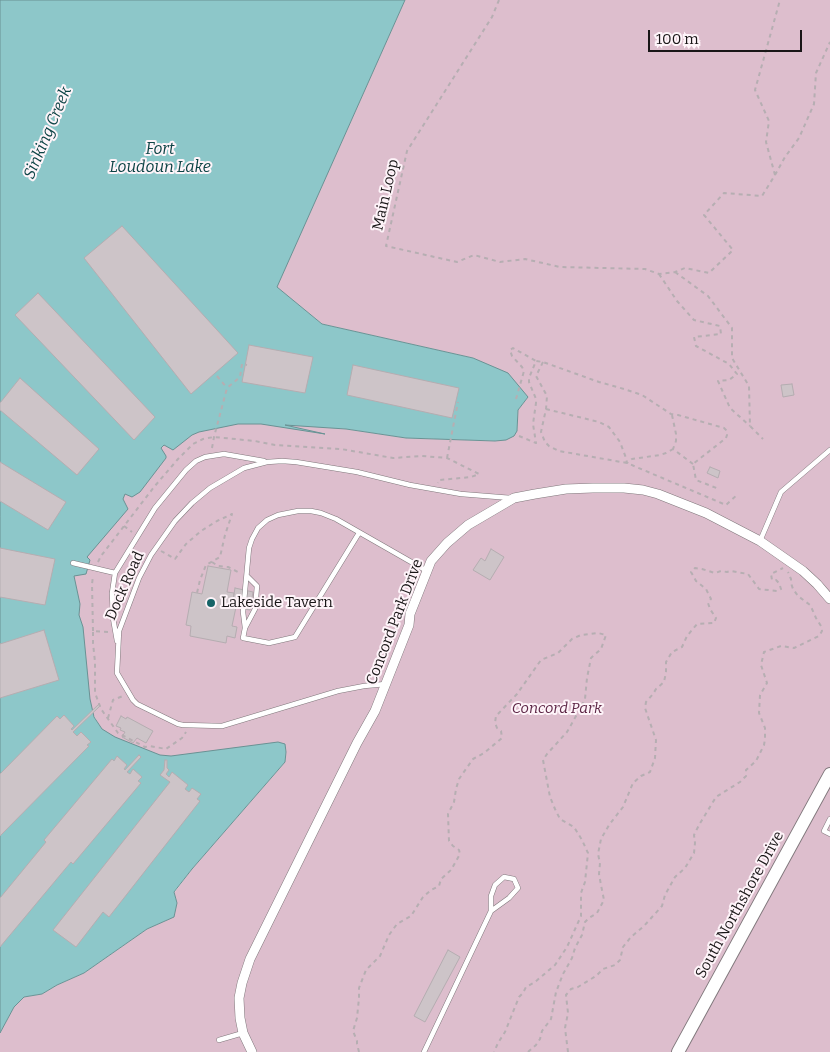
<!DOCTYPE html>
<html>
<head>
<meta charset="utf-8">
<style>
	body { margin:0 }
	#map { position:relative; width:830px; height:1052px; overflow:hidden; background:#fef4f9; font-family:Bitter,serif }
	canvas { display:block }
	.scale { position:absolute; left:648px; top:30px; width:154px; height:22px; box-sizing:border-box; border:2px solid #191617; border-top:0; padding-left:6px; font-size:15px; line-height:18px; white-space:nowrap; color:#191617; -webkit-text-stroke:4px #fef4f9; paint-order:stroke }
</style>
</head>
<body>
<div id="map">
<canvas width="830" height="1052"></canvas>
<div class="scale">100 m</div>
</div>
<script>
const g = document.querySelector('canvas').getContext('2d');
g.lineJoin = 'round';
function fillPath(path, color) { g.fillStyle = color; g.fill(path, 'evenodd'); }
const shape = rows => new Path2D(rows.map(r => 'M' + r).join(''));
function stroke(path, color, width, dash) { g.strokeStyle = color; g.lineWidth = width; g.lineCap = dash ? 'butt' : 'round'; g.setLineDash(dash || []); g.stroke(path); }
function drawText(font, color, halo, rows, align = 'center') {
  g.font = font + ' Bitter,serif'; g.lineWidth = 4; g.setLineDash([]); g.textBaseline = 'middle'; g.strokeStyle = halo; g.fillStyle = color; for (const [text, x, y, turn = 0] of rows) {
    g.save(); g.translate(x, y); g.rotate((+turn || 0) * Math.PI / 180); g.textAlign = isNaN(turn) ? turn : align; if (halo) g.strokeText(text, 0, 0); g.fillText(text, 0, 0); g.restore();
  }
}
const green = shape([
	[405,0,830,0,830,1052,0,1052,0,1033,14,1007,24,997,42,994,57,985,84,973,147,929,173,917,177,903,174,893,192,869,285,762,286,752,284,744,173,762,108,740,87,704,71,574,139,464,190,421,293,424,346,429,406,438,495,441,517,431,518,410,528,397,473,358,322,324,276,287]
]);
const water = shape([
	[0,0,405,0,277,287,322,324,473,358,508,373,528,397,518,410,517,431,514,436,506,440,495,441,406,438,346,429,285,425,325,434,261,424,238,424,199,432,192,435,173,450,164,445,161,448,166,456,166,458,140,492,132,497,125,494,123,499,128,509,87,557,90,560,86,574,74,576,80,604,79,615,83,627,90,699,94,717,102,729,115,737,160,755,171,756,278,742,285,744,286,752,285,762,192,869,174,892,177,903,174,917,147,929,84,973,57,985,42,994,24,997,14,1007,0,1033,0,0]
]);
const building = shape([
	[122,226,238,353,191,394,84,258,122,226],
	[38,293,155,417,134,440,15,315,38,293],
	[249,345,313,357,305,393,242,382,249,345],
	[353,365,459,388,452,418,347,395,353,365],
	[20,378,99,449,77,475,0,410,0,403,20,378],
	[792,384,794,395,783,397,781,385,792,384],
	[0,462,66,502,48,530,0,501,0,462],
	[710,467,720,471,718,478,707,473,710,467],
	[0,548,55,559,45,605,0,597,0,548],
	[491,549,504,557,490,580,473,570,481,558,485,561,491,549],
	[208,566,231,570,227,592,234,593,232,607,236,607,232,626,237,627,235,638,227,636,226,643,190,636,191,626,186,625,192,592,202,594,208,566],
	[235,588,253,592,250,610,232,607,235,588],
	[44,630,59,680,0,698,0,644,44,630],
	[99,704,100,706,73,732,77,736,81,732,91,742,87,745,89,746,0,836,0,774,57,716,60,719,64,715,74,726,71,729,72,730,99,704],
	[121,716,126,719,127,717,153,731,146,743,137,738,133,743,122,737,125,732,120,730,121,728,116,726,121,716],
	[139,755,141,757,127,772,130,774,133,769,142,777,138,781,141,783,73,864,71,862,0,947,0,898,46,842,44,840,112,759,114,761,117,756,127,765,124,769,125,770,139,755],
	[165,760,167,760,167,768,169,770,166,774,169,777,172,772,188,785,185,789,189,792,192,788,201,794,197,799,200,801,109,917,103,912,76,947,53,930,170,782,160,775,164,770,165,760],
	[448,950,460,957,425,1022,414,1016,448,950]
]);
const path = shape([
	[499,0,492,17,407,151,386,246,457,262,474,255,500,262,525,259,560,267,645,269,659,274,675,272,685,268,709,273,733,250,704,215,724,193,762,196,775,175,766,142,769,121,755,90,780,0],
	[775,175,785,157,799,138,814,104,816,73,830,42],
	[675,272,708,296,732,328,732,358,749,386,750,426,763,439],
	[659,274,677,301,694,320,720,326,721,334,694,337,696,346,729,364,737,374,729,380,718,381,730,408,750,426],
	[543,362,536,376,547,396,546,409,541,432,545,442,549,446,559,451,627,463,726,505,738,494],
	[217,376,227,388],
	[516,399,524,371,522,367,512,356,510,350,513,348,536,361],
	[546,409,599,422,609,427,620,442,626,458,627,463,632,459,660,455,666,453,673,449],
	[672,415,676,434,676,441,673,449,693,464],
	[519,436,536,443,533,424,536,403,536,399,529,382,529,378,536,361,543,362,599,382,624,389,642,395,671,414,678,415,724,428,727,431,727,435,726,438,693,464,696,480,719,489],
	[212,448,214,437,227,388,240,377,242,364,247,365],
	[447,458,458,402],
	[124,526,132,532],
	[161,551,175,559,186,544,201,531,217,521,232,514,225,535,220,557,206,565,200,580,197,593],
	[98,562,101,556,154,487,178,459,193,444,203,439,214,437,255,441,275,445,341,449,393,458,422,456,447,458,479,474,471,477,439,480,438,483],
	[212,562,218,566,228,567,240,573],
	[262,601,268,601,281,608],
	[93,631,92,584,93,576],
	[108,632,93,631,93,643,95,662,95,693,101,709,118,733,145,747,150,746,166,749,182,738,186,732],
	[108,718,113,700,123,696],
	[359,1052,357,1044,357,1041,353,1031,357,1018,359,998,359,988,366,970,380,956,389,935,397,924,411,916,423,897,431,890,439,886,441,879,451,870,460,854,459,850,453,846,449,841,448,814,454,802,456,789,459,779,473,759,484,753,502,738,501,731,497,728,495,723,496,716,517,694,541,660,558,653,572,639,581,635,598,633,606,635,601,649,591,658,587,678,585,699,582,705,582,710,576,716,567,732,547,754,543,760,550,797,555,809,560,819,574,827,582,840,588,853,585,882,581,893,581,916,567,947,555,965,535,982,526,987,523,993,519,997,505,1032,498,1043,494,1052],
	[528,1052,536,1045,540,1039,542,1031,551,1019,556,992,563,974,572,958,575,948,582,935,585,922,589,918,597,913,604,900,601,885,599,874,600,863,598,854,601,839,609,825,623,807,633,783,641,776,650,772,655,758,656,740,645,708,646,702,653,694,656,689,664,682,666,672,666,662,672,652,682,647,687,636,697,624,714,623,716,618,710,609,708,603,711,599,706,589,696,581,691,572,695,568,702,569,715,573,721,571,727,572,731,571,748,574,759,589,777,591,781,589,779,583,776,580,772,580,771,574,783,568],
	[568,1052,565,1028,568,1013,566,995,571,989,578,987,596,976,603,969,615,965,620,960,623,947,631,937,644,926,662,906,665,895,675,877,685,868,694,853,695,843,694,835,699,825,716,797,740,782,746,776,746,770,756,761,764,745,765,739,765,728,759,713,760,695,767,683,761,665,764,652,781,646,794,648,819,636,822,631,821,626,816,618,812,609,810,605,798,596,793,589,791,583,791,579,788,572]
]);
const service = shape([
	[760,541,781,492,830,450],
	[73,563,115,573],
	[247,576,257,586,255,609,245,628,243,638,269,643,295,637,359,533],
	[245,628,243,612,249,548,252,539,258,528,267,520,278,515,298,511,311,511,321,513,336,519,427,571],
	[117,641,113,618,112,593,115,573,155,508,186,470,196,461,205,457,224,454,264,461],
	[386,684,364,686,338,691,222,726,183,725,178,724,137,704,133,700,117,673,119,631,139,578,151,555,175,521,192,503,210,488,244,468,267,462,282,461,296,462,357,472,410,485,461,494,511,498],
	[830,819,824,831,830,834],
	[219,1040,243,1033],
	[424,1052,491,911,491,896,495,885,504,877,514,879,518,888,509,898,491,911]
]);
const minor = shape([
	[252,1052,243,1033,240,1018,239,998,242,983,250,959,357,743,375,711,409,625,410,614,431,561,447,543,468,525,514,498,535,494,566,489,593,488,624,488,643,490,658,494,706,513,760,541,803,571,817,584,830,599]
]);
const secondary = shape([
	[678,1052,830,774]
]);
const markers = [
	[211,603,5,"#156467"]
];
const streetNames = [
	["Main Loop",386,195,-77],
	["Dock Road",125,586,-66],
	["Concord Park Drive",395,622,-69],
	["South Northshore Drive",740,905,-61]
];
const poiNames = [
	["Lakeside Tavern",221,603]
];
const parkNames = [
	["Concord Park",557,709]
];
const waterNames = [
	["Sinking Creek",48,133,-67],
	["Fort",160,150],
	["Loudoun Lake",160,168]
];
fillPath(green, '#ddbecd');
fillPath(water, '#8dc7c9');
stroke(water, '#6a9294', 1);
fillPath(building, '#cdc4c8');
stroke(building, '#b5adb1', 1);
stroke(service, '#80787c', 5.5);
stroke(minor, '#80787c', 10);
stroke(secondary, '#80787c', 14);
stroke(path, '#b6aeb2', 2, [4, 4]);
stroke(service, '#fff', 4.5);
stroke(minor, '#fff', 9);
stroke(secondary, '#fff', 12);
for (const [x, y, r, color] of markers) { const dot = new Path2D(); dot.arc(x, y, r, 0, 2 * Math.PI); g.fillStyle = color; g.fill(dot); stroke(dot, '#fef4f9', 2); }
drawText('15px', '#191617', '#fef4f9', streetNames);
drawText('15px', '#191617', '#fef4f9', poiNames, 'left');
drawText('italic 15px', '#5e2747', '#fef4f9', parkNames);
drawText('italic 16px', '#0c4345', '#fef4f9', waterNames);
</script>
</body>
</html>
